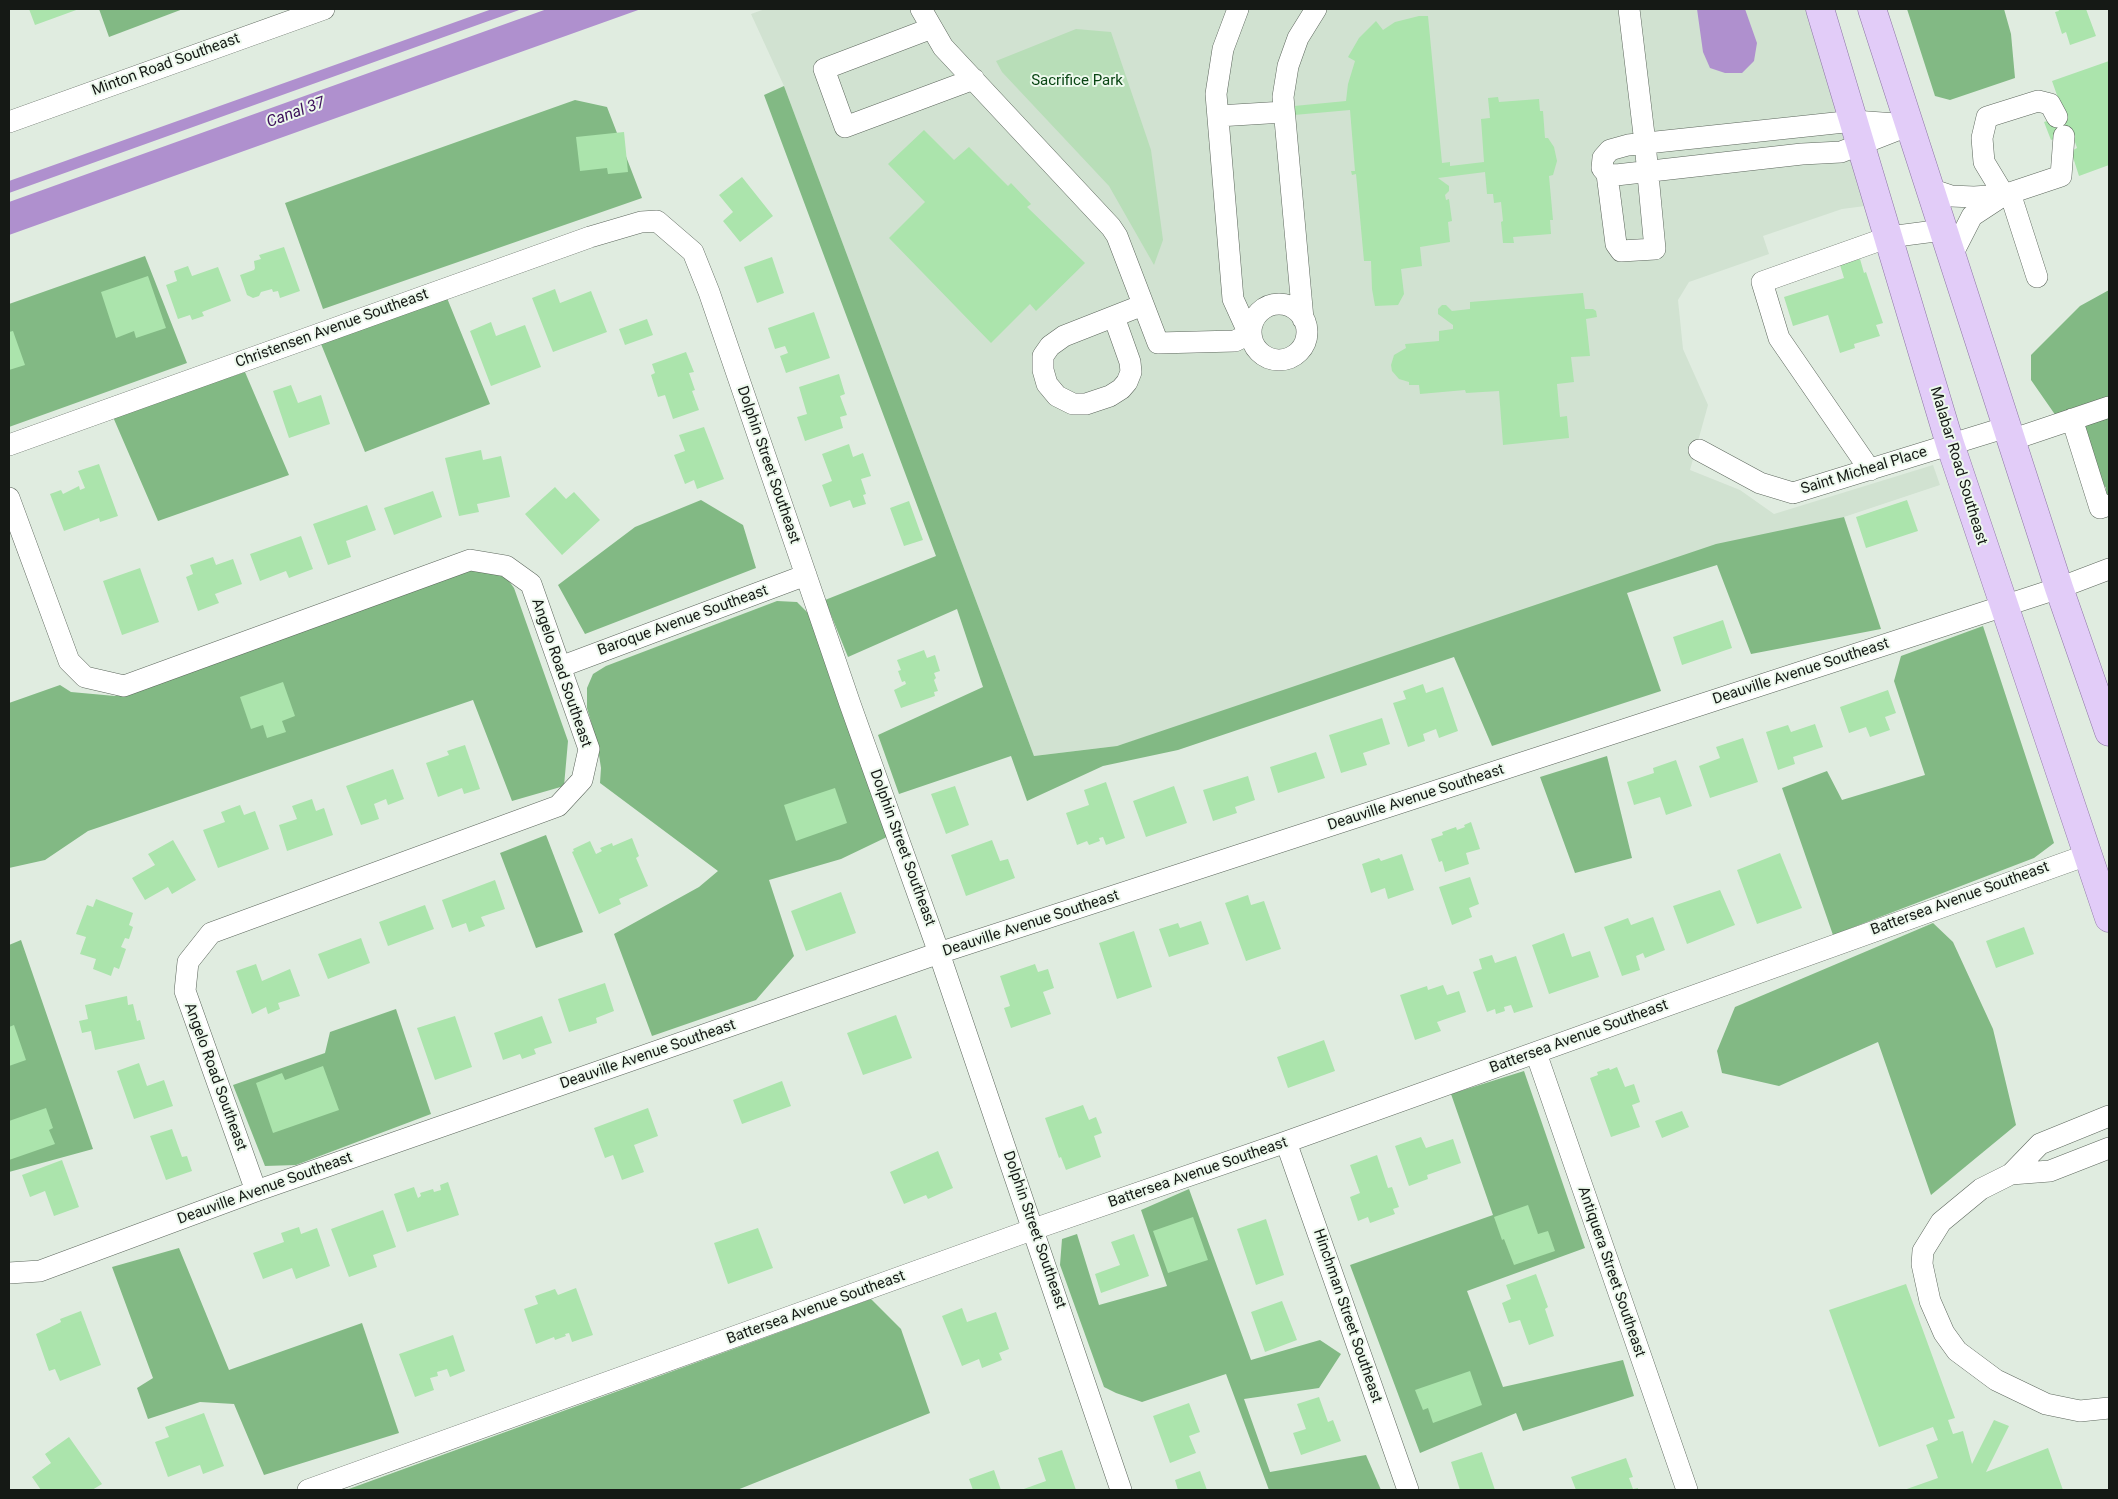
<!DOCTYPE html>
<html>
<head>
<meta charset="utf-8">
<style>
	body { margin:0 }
	#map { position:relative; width:2118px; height:1499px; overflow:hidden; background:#e0ece0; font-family:Roboto,sans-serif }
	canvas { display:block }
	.frame { position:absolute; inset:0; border:10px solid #151915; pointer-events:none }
</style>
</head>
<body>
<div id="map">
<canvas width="2118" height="1499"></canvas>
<div class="frame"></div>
</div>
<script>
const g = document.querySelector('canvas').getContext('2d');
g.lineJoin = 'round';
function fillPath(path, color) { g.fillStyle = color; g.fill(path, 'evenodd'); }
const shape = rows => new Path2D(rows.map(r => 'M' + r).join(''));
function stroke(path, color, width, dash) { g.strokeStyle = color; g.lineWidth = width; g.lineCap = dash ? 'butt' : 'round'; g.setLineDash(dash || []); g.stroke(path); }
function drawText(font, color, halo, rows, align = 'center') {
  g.font = font + ' Roboto,sans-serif'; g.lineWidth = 4; g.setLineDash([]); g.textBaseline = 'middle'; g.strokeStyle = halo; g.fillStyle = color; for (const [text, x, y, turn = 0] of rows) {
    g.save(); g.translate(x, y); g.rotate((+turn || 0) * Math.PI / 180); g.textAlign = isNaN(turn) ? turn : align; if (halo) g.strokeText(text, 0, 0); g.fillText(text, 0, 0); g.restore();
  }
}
const built = shape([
	[765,9,1809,9,1873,205,1842,209,1763,236,1769,254,1689,282,1678,300,1683,349,1708,405,1690,470,1740,490,1774,514,1933,465,1940,485,1844,517,1117,746,1034,756,784,86,751,14]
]);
const green = shape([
	[1076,29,1111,32,1151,150,1163,240,1154,265,1109,186,1002,72,996,61]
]);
const forest = shape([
	[99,9,183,9,109,37],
	[1907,9,2004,9,2011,34,2015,78,1950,100,1935,96],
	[784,86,1034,756,1117,746,1716,544,1844,517,1881,629,1751,654,1717,565,1627,593,1661,691,1492,746,1454,657,1178,750,1103,766,1027,801,1011,756,899,794,878,735,983,687,957,609,848,657,825,600,936,556,764,95],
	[575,100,607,107,642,198,323,309,285,203],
	[145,256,187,363,9,427,9,304],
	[2109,290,2109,533,2106,488,2031,380,2031,355,2080,306],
	[447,298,490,404,365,452,321,344],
	[245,372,289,475,158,521,113,417],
	[701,500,743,525,756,568,585,634,558,585,635,527],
	[483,569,506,577,514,588,568,741,564,786,512,801,473,700,88,831,45,860,9,868,9,703,60,685,71,692,115,696,459,572],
	[777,601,797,602,809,614,889,836,841,859,769,880,794,956,756,1000,652,1036,614,934,699,887,718,871,600,783,601,768,597,742,587,708,587,688,593,674,606,666],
	[1983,626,2054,843,2034,858,1833,935,1782,788,1827,771,1842,800,1925,775,1894,681,1901,656],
	[1607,756,1632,858,1575,873,1540,777],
	[546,835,583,932,536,948,500,853],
	[1933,923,1953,942,1993,1029,2016,1125,1931,1195,1878,1042,1779,1086,1722,1073,1717,1051,1735,1007],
	[21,940,93,1149,9,1172,9,945],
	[396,1009,431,1114,296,1165,265,1166,233,1085,325,1053,330,1032],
	[1524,1071,1585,1248,1467,1291,1503,1387,1623,1360,1634,1396,1523,1431,1516,1413,1420,1453,1350,1265,1493,1215,1451,1094],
	[1189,1189,1251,1360,1320,1340,1341,1354,1319,1388,1244,1399,1270,1472,1366,1455,1381,1490,1269,1490,1226,1374,1142,1402,1116,1393,1104,1387,1060,1265,1062,1239,1077,1234,1099,1305,1167,1286,1141,1210],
	[179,1248,229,1370,362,1323,399,1433,264,1475,234,1404,200,1402,148,1419,137,1388,153,1378,112,1267],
	[871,1299,901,1329,930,1413,737,1490,346,1490]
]);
const water = shape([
	[492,9,522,9,9,193,9,181],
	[547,9,641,9,9,235,9,202],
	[1697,9,1745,9,1757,43,1754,61,1742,73,1725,73,1710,68,1703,52]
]);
const building = shape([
	[29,9,79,9,35,25],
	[2058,9,2086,9,2096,36,2070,45,2066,32,2062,34,2055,12,2059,11],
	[1419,16,1428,16,1442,163,1450,162,1450,166,1484,162,1481,119,1490,118,1488,98,1498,97,1499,102,1539,99,1540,111,1543,111,1545,138,1548,138,1554,147,1557,161,1553,175,1549,176,1553,220,1550,220,1551,234,1513,237,1514,243,1503,243,1501,222,1503,221,1501,202,1494,203,1493,194,1487,194,1485,172,1438,178,1449,186,1449,191,1445,195,1446,200,1449,199,1452,221,1448,222,1450,242,1420,247,1422,266,1401,269,1404,294,1398,305,1375,306,1372,289,1371,261,1364,261,1356,174,1352,175,1351,171,1355,171,1350,110,1294,115,1294,106,1346,101,1348,84,1355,61,1348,57,1359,38,1376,21,1383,30,1395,22],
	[2109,61,2109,165,2079,176,2071,151,2077,148,2072,133,2051,140,2044,122,2064,115,2052,81],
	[924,130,954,160,969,147,1008,186,1011,183,1031,204,1027,207,1085,263,1036,311,1030,304,991,343,889,238,925,202,888,164],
	[624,132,628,172,608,174,607,168,580,171,576,137],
	[742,177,773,216,740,242,723,221,733,212,719,195],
	[284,247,300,291,280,298,278,291,273,292,272,289,261,292,259,296,253,298,247,295,240,275,254,270,255,268,254,261,261,259,259,255],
	[772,257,784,293,757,303,744,267],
	[1860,259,1864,273,1866,272,1883,323,1876,325,1880,336,1854,344,1855,348,1840,353,1828,315,1793,326,1784,297,1844,278,1840,265],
	[188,266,192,276,218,267,231,301,202,312,204,316,192,320,190,315,178,319,166,285,177,281,174,271],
	[148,276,166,328,136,338,134,331,116,338,101,292],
	[555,289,560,303,591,291,607,332,553,352,532,298],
	[1583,293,1585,309,1593,309,1596,311,1597,317,1586,319,1590,356,1571,357,1574,382,1557,384,1560,417,1567,416,1569,438,1503,445,1499,391,1466,393,1465,390,1420,394,1419,385,1409,385,1409,382,1399,379,1392,371,1391,365,1394,355,1406,348,1405,344,1439,341,1439,331,1453,329,1453,325,1438,314,1438,309,1442,305,1446,305,1452,311,1470,309,1470,302],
	[814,312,830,358,786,373,780,356,788,353,785,346,775,349,768,328],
	[647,319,653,335,625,345,619,329],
	[491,322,496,336,525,325,541,367,491,386,470,331],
	[13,331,25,365,9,370,9,332],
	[686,352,694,372,689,373,695,390,692,391,699,410,673,419,665,395,658,397,651,375,655,373,652,364],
	[839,374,845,394,840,396,847,415,840,417,843,428,805,441,797,417,807,414,799,387],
	[291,385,298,403,321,395,330,424,289,438,273,391],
	[704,427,724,479,697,489,694,480,685,484,674,455,685,451,679,435],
	[849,444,853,457,863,453,871,476,861,479,866,494,863,495,866,504,853,508,850,500,830,507,822,485,832,481,822,454],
	[481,450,483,460,501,456,510,497,477,504,479,512,459,516,445,458],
	[99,464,118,516,100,522,99,518,64,531,50,494,61,490,63,494,79,486,80,490,85,488,78,471],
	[555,487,566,499,574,492,600,520,562,555,525,514],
	[433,491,442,517,394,535,384,508],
	[1907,500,1918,531,1866,548,1856,517],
	[909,501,923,540,904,546,890,508],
	[367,505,376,530,346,541,351,557,328,565,313,524],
	[301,536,313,569,289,578,286,571,260,581,250,554],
	[213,557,216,565,233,559,242,584,215,594,219,603,198,611,186,577,193,574,190,565],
	[140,568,159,622,122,635,103,581],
	[1723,620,1732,648,1682,665,1673,637],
	[924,650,927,658,935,655,940,671,934,673,936,678,934,680,938,691,934,692,935,696,901,708,894,690,906,684,905,681,902,682,898,671,901,670,897,660],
	[283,682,295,716,282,721,286,732,267,738,263,725,251,729,240,697],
	[1423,684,1426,693,1443,687,1458,731,1439,738,1436,729,1423,734,1425,741,1408,747,1393,703,1406,699,1403,691],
	[1888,690,1896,713,1885,717,1890,730,1870,737,1866,727,1849,733,1840,707],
	[1382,718,1390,744,1363,753,1367,765,1341,773,1329,735],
	[1815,724,1823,747,1793,757,1795,764,1778,770,1766,732,1788,725,1791,732],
	[1743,738,1758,782,1710,798,1699,766,1720,758,1716,747],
	[465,745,480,789,464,794,462,788,438,797,426,763,449,755,447,751],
	[1316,752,1325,778,1278,793,1270,767],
	[1676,760,1692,806,1666,815,1660,797,1634,805,1627,782,1654,773,1653,768],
	[393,769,404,799,388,805,386,799,374,804,379,819,361,825,346,786],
	[1248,776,1255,800,1235,807,1237,813,1213,821,1203,790],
	[1106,782,1125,838,1106,845,1103,837,1099,838,1100,841,1089,845,1087,841,1077,845,1066,813,1089,805,1084,790],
	[955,786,969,825,946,834,931,794],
	[1174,786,1187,823,1146,837,1133,801],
	[835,788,847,823,796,841,784,805],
	[312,799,316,811,324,808,333,835,287,851,279,825,297,819,292,806],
	[240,805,244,815,255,811,269,849,218,868,203,830,225,822,221,812],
	[1471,822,1480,849,1466,853,1469,864,1445,872,1442,861,1439,862,1431,839,1443,835,1442,832,1456,827,1457,830,1465,827,1464,825],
	[632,838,639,856,636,858,648,886,619,899,621,904,599,914,572,852,574,851,573,849,590,841,596,854,602,851,600,848,612,843,613,846],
	[173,840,196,880,172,894,168,887,145,900,132,878,155,865,148,854],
	[992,840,1000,861,1008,859,1015,878,966,896,951,855],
	[1780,853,1802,908,1757,924,1737,870],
	[1402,854,1414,890,1388,899,1385,888,1371,893,1362,864,1379,858,1381,861],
	[1470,877,1479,904,1469,908,1472,917,1452,925,1439,887],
	[495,880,505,909,481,917,485,926,469,932,466,923,452,928,442,900],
	[1720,890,1735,925,1687,944,1673,906],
	[841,892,856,933,806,951,791,911],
	[1248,895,1251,905,1264,901,1281,949,1246,961,1225,903],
	[96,899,133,913,129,925,133,927,129,939,125,938,121,947,126,949,119,969,114,967,111,976,93,969,96,959,80,954,86,937,76,934,87,905,93,907],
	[425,905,434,929,388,946,379,922],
	[1653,917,1665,950,1645,958,1643,953,1636,956,1640,970,1622,976,1604,927,1628,918,1631,925],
	[1201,921,1209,944,1169,957,1159,929,1178,923,1180,928],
	[2024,927,2034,954,1996,968,1986,941],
	[1134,931,1152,987,1117,999,1099,943],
	[1564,933,1572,957,1590,951,1599,977,1549,994,1532,945],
	[361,938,370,963,328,979,318,954],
	[1492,955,1495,963,1516,956,1533,1007,1514,1013,1511,1005,1504,1007,1505,1011,1496,1014,1495,1009,1487,1012,1473,972,1482,969,1479,959],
	[256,964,262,981,290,969,300,996,278,1003,280,1009,268,1014,266,1007,252,1014,236,971],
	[1035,964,1038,972,1048,969,1054,988,1043,992,1051,1014,1011,1028,1004,1008,1010,1006,1000,976],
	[605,983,614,1011,596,1018,597,1023,569,1032,558,999],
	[1443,985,1447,995,1459,991,1466,1012,1437,1022,1441,1031,1415,1040,1400,995,1427,986,1428,990],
	[127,996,128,1005,133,1004,137,1021,140,1020,145,1039,95,1050,91,1031,82,1033,79,1021,88,1019,85,1005],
	[896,1015,912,1058,863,1075,847,1033],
	[455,1016,472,1067,435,1080,417,1028],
	[542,1016,552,1043,534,1049,536,1054,522,1059,520,1054,503,1060,494,1033],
	[14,1025,26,1060,9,1066,9,1027],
	[1324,1040,1335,1071,1288,1088,1277,1057],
	[139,1063,147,1086,164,1080,173,1106,134,1119,117,1071],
	[323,1066,339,1110,273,1133,256,1083,282,1073,285,1080],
	[1617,1067,1625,1087,1634,1084,1640,1102,1632,1105,1640,1127,1611,1137,1590,1078,1598,1075,1597,1072,1609,1068,1610,1070],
	[782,1081,791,1106,742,1124,733,1100],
	[1083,1105,1089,1120,1096,1117,1102,1133,1094,1136,1101,1157,1066,1170,1061,1157,1059,1158,1045,1118],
	[46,1108,53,1128,49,1130,55,1144,9,1160,9,1121],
	[648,1108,658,1136,634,1145,644,1172,622,1180,613,1155,605,1158,594,1128],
	[1682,1111,1689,1127,1662,1138,1655,1121],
	[172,1129,182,1157,187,1156,192,1171,166,1180,150,1136],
	[1421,1137,1426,1148,1453,1139,1461,1163,1427,1175,1428,1179,1409,1186,1395,1146],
	[938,1151,953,1188,928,1199,926,1195,904,1204,890,1172],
	[1377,1155,1388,1188,1392,1187,1399,1207,1393,1209,1395,1214,1370,1223,1368,1217,1358,1221,1350,1197,1360,1193,1350,1165],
	[62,1160,79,1207,54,1216,45,1191,30,1197,22,1175],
	[448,1182,459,1215,407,1232,394,1194,414,1187,418,1198,421,1196,420,1193,433,1189,434,1192,441,1190,440,1185],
	[1528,1205,1538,1234,1548,1231,1555,1251,1514,1265,1504,1239,1502,1240,1494,1217],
	[383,1210,396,1247,373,1255,377,1267,349,1277,331,1229],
	[1193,1217,1208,1260,1168,1273,1153,1231],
	[1266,1219,1284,1275,1256,1285,1237,1229],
	[299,1227,301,1234,317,1228,330,1266,296,1279,292,1268,263,1279,253,1253,284,1242,281,1233],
	[758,1228,773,1268,728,1284,714,1243],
	[1134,1234,1149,1276,1101,1293,1095,1274,1120,1265,1111,1242],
	[1536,1274,1548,1307,1545,1309,1554,1336,1529,1345,1520,1320,1509,1323,1502,1303,1511,1299,1506,1285],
	[1906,1284,1955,1418,1948,1420,1953,1434,1963,1431,1972,1464,1994,1420,2009,1426,1986,1472,2048,1448,2063,1490,1904,1490,1938,1478,1926,1445,1938,1440,1933,1427,1879,1447,1829,1310],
	[576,1288,593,1335,572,1342,569,1333,565,1334,566,1336,555,1340,554,1337,536,1344,524,1309,538,1304,535,1296,555,1289,558,1295],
	[1282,1301,1297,1340,1265,1352,1251,1312],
	[962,1308,967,1322,996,1312,1009,1349,999,1353,1002,1360,982,1368,979,1359,962,1366,942,1316],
	[81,1311,101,1365,60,1381,55,1369,49,1371,36,1334,61,1322,60,1319],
	[453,1335,465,1371,450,1377,447,1369,437,1372,438,1376,430,1378,434,1390,415,1397,399,1354],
	[1470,1371,1482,1405,1433,1423,1428,1408,1423,1410,1415,1390],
	[1319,1397,1328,1422,1333,1420,1341,1441,1301,1455,1293,1433,1306,1429,1297,1404],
	[1189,1403,1200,1432,1189,1436,1196,1453,1170,1463,1153,1416],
	[204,1413,224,1466,203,1474,200,1465,168,1477,155,1442,169,1437,165,1427],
	[69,1437,102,1484,92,1490,41,1490,32,1477,51,1463,45,1454],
	[1062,1450,1076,1490,1021,1490,1046,1481,1038,1458],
	[1482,1452,1495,1490,1460,1490,1451,1462],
	[1626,1458,1633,1477,1629,1478,1633,1489,1638,1488,1638,1490,1576,1490,1571,1477],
	[994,1470,1001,1490,973,1490,969,1479],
	[1200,1471,1207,1490,1178,1490,1175,1480]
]);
const minor = shape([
	[921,9,943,47,1111,227,1117,236,1158,343,1235,341,1249,334],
	[1238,9,1223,49,1216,94,1233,299,1253,343],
	[932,28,824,69,845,127,974,79],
	[1218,116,1284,112],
	[2057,117,2050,104,2038,101,1987,117,1982,138,1984,162,2004,195,2061,176,2064,136],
	[1854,121,1910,125,1841,152,1802,154,1616,175,1607,174,1602,168,1603,158,1610,150,1628,145,1854,121],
	[9,122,324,9],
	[1607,174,1616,244,1621,251,1655,249,1645,143,1629,9],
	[1930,189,1951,196,1974,197,2004,195,1972,216,1952,255],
	[2010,193,2037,277],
	'1251 332a28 28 0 1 1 56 0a28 28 0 1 1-56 0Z',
	[1114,317,1130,362,1131,372,1127,382,1121,389,1110,396,1086,404,1073,404,1057,396,1047,384,1043,370,1043,356,1050,346,1064,336,1143,305],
	[1303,319,1283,97,1288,66,1298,38,1316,9],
	[2072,419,2100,508,2109,505],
	[2011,440,2109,407],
	[9,445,590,237,641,222,657,221,693,252,709,292,850,704,939,953,1121,1490],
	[1699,450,1760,483,1793,493,2007,427],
	[1870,470,1779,338,1762,282,1889,237,1943,230],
	[9,498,69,661,85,677,124,686,470,560,506,566,531,584,589,749,582,780,558,806,211,933,188,962,185,991,256,1191],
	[560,667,806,575],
	[1536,1053,1687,1490],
	[2109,1116,2040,1144,2011,1174,1981,1189,1941,1222,1923,1251,1922,1264,1930,1301,1944,1333,1957,1351,1996,1380,2046,1404,2080,1411,2109,1408],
	[1286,1142,1408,1490],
	[2011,1174,2050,1171,2109,1148],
	[9,1273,40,1271,256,1191,939,953,2059,588,2109,569],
	[308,1490,1034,1229,1286,1142,2087,855]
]);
const major = shape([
	[1820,9,1950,444,2109,918],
	[1872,9,2059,588,2109,732]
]);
const streetNames = [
	["Minton Road Southeast",166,65,-20],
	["Christensen Avenue Southeast",332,329,-20],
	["Dolphin Street Southeast",768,465,71],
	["Malabar Road Southeast",1958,466,73],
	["Saint Micheal Place",1864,471,-17],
	["Baroque Avenue Southeast",683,621,-20],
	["Deauville Avenue Southeast",1801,672,-18],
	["Angelo Road Southeast",561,673,71],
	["Deauville Avenue Southeast",1416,798,-18],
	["Dolphin Street Southeast",902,848,70],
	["Battersea Avenue Southeast",1960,899,-20],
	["Deauville Avenue Southeast",1031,924,-18],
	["Battersea Avenue Southeast",1579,1037,-20],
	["Deauville Avenue Southeast",648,1055,-19],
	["Angelo Road Southeast",215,1077,70],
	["Battersea Avenue Southeast",1198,1173,-19],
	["Deauville Avenue Southeast",265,1189,-20],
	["Dolphin Street Southeast",1034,1230,71],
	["Antiquera Street Southeast",1611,1272,71],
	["Battersea Avenue Southeast",816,1308,-20],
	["Hinchman Street Southeast",1347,1316,71]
];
const parkNames = [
	["Sacrifice Park",1077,81]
];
const waterNames = [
	["Canal 37",296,113,-20]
];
fillPath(built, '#d1e2d1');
fillPath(green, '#b8deb8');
fillPath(forest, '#82b984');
fillPath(water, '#af90ce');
fillPath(building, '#abe4ac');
stroke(minor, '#5d675d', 22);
stroke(major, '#8e77a6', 29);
stroke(minor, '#fff', 21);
stroke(major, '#e2ccf8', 28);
drawText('15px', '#151915', '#edf9ed', streetNames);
drawText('15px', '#094513', '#edf9ed', parkNames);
drawText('italic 16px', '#3d115b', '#edf9ed', waterNames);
</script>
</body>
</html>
